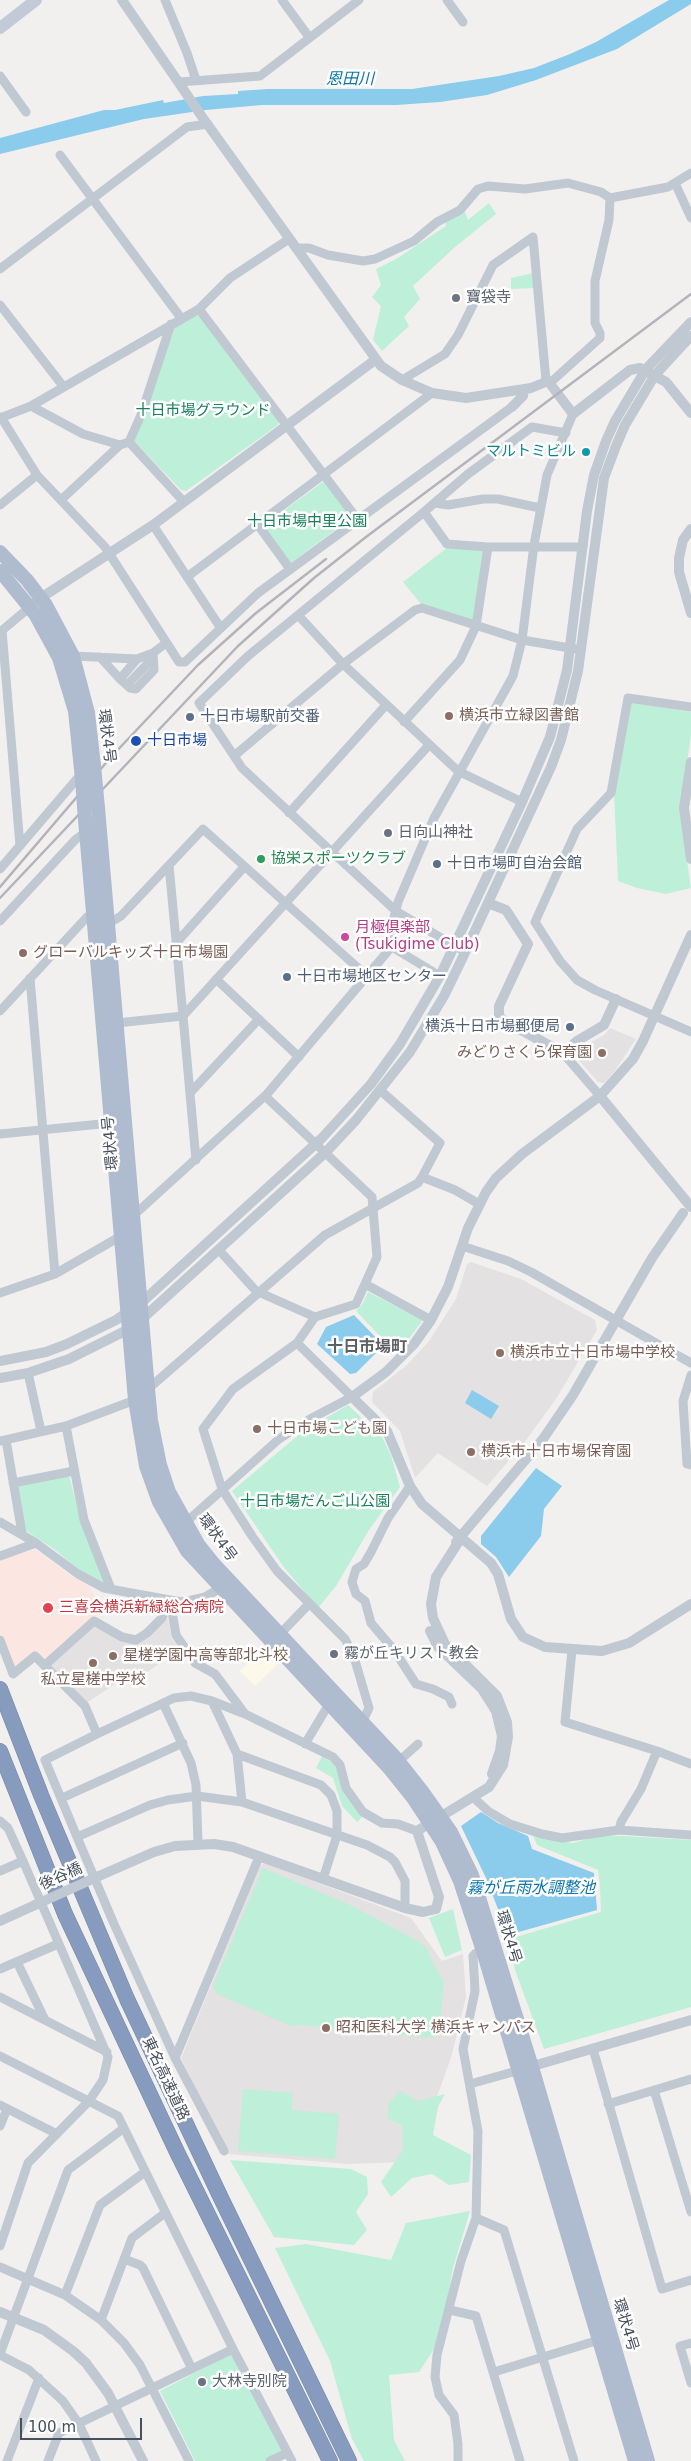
<!DOCTYPE html>
<html>
<head>
<meta charset="utf-8">
<style>
	body { margin:0 }
	#map { position:relative; width:691px; height:2461px; overflow:hidden; background:#f2f0ef; font-family:"DejaVu Sans",sans-serif }
	canvas { display:block }
	.scale { position:absolute; left:20px; top:2418px; width:122px; height:22px; box-sizing:border-box; border:2px solid #47505d; border-top:0; padding-left:6px; font-size:15px; line-height:18px; white-space:nowrap; color:#47505d; -webkit-text-stroke:4px #fff; paint-order:stroke }
</style>
</head>
<body>
<div id="map">
<canvas width="691" height="2461"></canvas>
<div class="scale">100 m</div>
</div>
<script>
const g = document.querySelector('canvas').getContext('2d');
g.lineJoin = 'round';
function fillPath(path, color) { g.fillStyle = color; g.fill(path, 'evenodd'); }
const shape = rows => new Path2D(rows.map(r => 'M' + r).join(''));
function stroke(path, color, width, dash) { g.strokeStyle = color; g.lineWidth = width; g.lineCap = dash ? 'butt' : 'round'; g.setLineDash(dash || []); g.stroke(path); }
function drawText(font, color, halo, rows, align = 'center') {
  g.font = font + ' "DejaVu Sans","Noto Sans JP",sans-serif'; g.lineWidth = 5; g.setLineDash([]); g.textBaseline = 'middle'; g.strokeStyle = halo; g.fillStyle = color; for (const [text, x, y, turn = 0] of rows) {
    g.save(); g.translate(x, y); g.rotate((+turn || 0) * Math.PI / 180); g.textAlign = isNaN(turn) ? turn : align; if (halo) g.strokeText(text, 0, 0); g.fillText(text, 0, 0); g.restore();
  }
}
const commercial = shape([
	[262,1650,277,1665,255,1686,240,1671]
]);
const education = shape([
	[610,1028,636,1039,614,1072,604,1083,598,1082,576,1057,577,1050,604,1035],
	[471,1262,521,1279,595,1320,597,1330,556,1399,524,1443,487,1486,438,1453,415,1478,400,1431,372,1402,373,1392,407,1365,429,1341,456,1299,467,1264],
	[168,1618,172,1639,180,1648,145,1674,138,1669,85,1704,48,1664,94,1624,127,1642],
	[265,1863,411,1918,442,1961,463,1954,466,1997,451,2058,431,2113,407,2162,348,2164,227,2154,181,2058,260,1866]
]);
const medical = shape([
	[35,1549,71,1576,88,1585,96,1598,95,1617,46,1660,35,1652,15,1669,0,1632,0,1559]
]);
const green = shape([
	[489,203,496,214,455,247,413,286,420,299,404,317,409,326,382,351,373,340,381,306,372,297,381,285,376,269,396,259,446,226,445,221,465,212,468,220],
	[533,273,535,288,511,289,511,278],
	[196,315,200,316,279,421,278,425,186,491,181,490,134,441,175,327],
	[324,481,351,518,291,563,263,526],
	[448,547,484,550,473,621,421,604,403,582],
	[630,702,691,712,691,735,680,813,691,888,666,894,637,888,618,881,614,793],
	[368,1292,423,1320,397,1354,356,1311,362,1305],
	[348,1405,382,1437,391,1455,400,1487,369,1530,336,1586,318,1608,283,1566,232,1491,302,1432],
	[69,1475,78,1511,105,1585,79,1570,54,1549,25,1530,17,1484],
	[322,1756,338,1766,363,1816,357,1822,342,1806,333,1778,316,1768],
	[533,1835,573,1843,598,1836,623,1836,691,1840,691,2007,544,2049,515,1970,509,1939,601,1912,600,1886,598,1870,537,1845],
	[263,1868,350,1905,416,1940,427,1948,432,1961,444,1982,440,2022,434,2038,301,2025,291,2026,217,1994,213,1986],
	[453,1909,462,1950,445,1957,429,1918],
	[243,2089,293,2093,292,2110,339,2114,335,2159,238,2151],
	[400,2091,418,2101,445,2094,438,2107,433,2135,471,2155,469,2182,449,2185,432,2174,412,2178,391,2197,381,2182,403,2150,402,2125,387,2119,389,2103],
	[230,2160,351,2169,367,2177,368,2194,356,2212,367,2230,354,2245,274,2237],
	[470,2211,453,2268,440,2340,419,2372,389,2375,394,2440,405,2461,364,2461,352,2439,330,2361,275,2248,306,2244,391,2260,406,2223],
	[231,2354,284,2453,266,2461,195,2461,160,2391]
]);
const water = shape([
	[669,0,691,0,691,4,617,49,536,80,487,95,440,102,396,105,262,105,206,110,144,119,0,154,0,138,104,110,115,110,163,100,164,103,203,96,238,94,238,91,268,89,412,89,499,76,534,68,570,54,596,42],
	[354,1315,382,1344,380,1349,356,1373,350,1374,317,1344,326,1327],
	[472,1390,499,1406,491,1419,465,1403],
	[536,1468,562,1486,544,1509,541,1536,509,1577,496,1557,481,1544,481,1536],
	[481,1812,498,1823,528,1836,532,1849,594,1873,597,1910,508,1935,486,1878,461,1826]
]);
const minor = shape([
	[165,0,187,53,196,80],
	[282,0,309,37],
	[447,0,463,22],
	[0,76,26,112],
	[179,82,260,76,359,0],
	[60,155,181,318],
	[675,183,691,218],
	[296,248,309,248,328,255,363,261,375,259,414,241,437,222,460,210,478,189,488,186,525,189,568,183,601,192,610,198,668,187,691,173],
	[0,269,187,127,208,124],
	[0,305,63,386],
	[199,309,358,520],
	[402,380,445,354,458,335,493,265,533,237,546,381],
	[551,382,600,338,600,333,595,323,595,281,609,220,610,198],
	[31,406,83,434,120,445,129,442,141,415,171,324],
	[1,417,37,475,105,547,179,662,185,662,258,593,512,407],
	[0,418,31,406,199,309,230,278,289,239],
	[129,442,184,502],
	[62,499,120,445],
	[435,503,448,505,483,499,498,499,540,508],
	[0,505,37,475],
	[424,512,468,474,532,427,566,433],
	[153,525,220,627],
	[258,525,290,569],
	[187,577,432,393],
	[298,615,343,664,458,771,522,802],
	[2,630,20,846],
	[0,632,30,607],
	[73,656,137,659,153,653,166,643],
	[100,657,120,679,130,688,136,689,154,670,153,653],
	[120,679,137,659],
	[127,685,152,659,150,657],
	[691,707,628,698,611,793,577,829,535,922,560,961,577,980,595,990,691,1032],
	[404,722,460,660,476,626,488,547],
	[234,756,343,664,415,610,422,608,522,640,576,649],
	[289,813,386,705],
	[169,865,183,1016],
	[0,869,82,773],
	[0,921,75,840,87,831],
	[108,924,121,916,203,829,367,976],
	[177,942,244,867],
	[465,952,396,911,332,852,242,768,199,703,248,656,424,512,447,544,488,547,583,547],
	[440,976,387,944,398,902,434,818,513,676,522,640,534,545,547,475,573,414],
	[30,978,55,1274],
	[216,979,299,1057],
	[0,1011,87,917,94,913],
	[183,1016,429,745],
	[117,1023,183,1016,196,1160],
	[563,1053,600,1096],
	[381,1091,440,1143,422,1177],
	[190,1093,259,1019],
	[265,1096,372,1197,377,1257,356,1304,315,1317],
	[0,1134,111,1123],
	[133,1216,267,1094,388,951],
	[462,1246,508,1261,531,1272,691,1363],
	[219,1250,256,1291,315,1317,297,1343,233,1389,203,1429,222,1489,252,1536,277,1571,345,1639,354,1657,369,1708,362,1723],
	[365,1284,431,1320],
	[0,1293,55,1274,121,1236],
	[28,1373,41,1431],
	[691,1375,683,1401,687,1464,691,1465],
	[148,1389,325,1235,418,1183,422,1177,455,1190,479,1204],
	[66,1426,84,1520,111,1589],
	[6,1440,22,1533],
	[0,1441,66,1426,135,1400],
	[13,1483,74,1471],
	[410,1486,388,1518,371,1552,364,1564,356,1569,352,1582,356,1594,365,1601,371,1623,394,1650,416,1684,433,1689,449,1697,452,1704],
	[0,1522,36,1543,78,1574,104,1588,170,1600,176,1635,195,1663,215,1674,245,1714],
	[184,1524,279,1439,310,1419,352,1397,297,1343],
	[0,1556,36,1543],
	[280,1634,308,1605],
	[0,1640,13,1674,35,1656,85,1706,97,1734,45,1760,77,1837,150,1805,168,1800,197,1796,242,1802,367,1845,390,1857,395,1862,405,1881,405,1908],
	[572,1650,565,1722,657,1751],
	[45,1665,94,1621,122,1637,136,1640,147,1633,162,1618,170,1600,184,1602,205,1597,224,1586],
	[212,1701,245,1714,333,1757,340,1765,346,1788,363,1812,382,1823,398,1824,417,1831],
	[163,1703,191,1763,196,1785,198,1843],
	[97,1734,174,1698,191,1696,212,1701,237,1754,242,1802],
	[305,1744,329,1704],
	[237,1754,321,1785,331,1795,337,1811,337,1835,323,1879],
	[399,1761,418,1744],
	[62,1798,183,1743],
	[474,1798,488,1811,510,1824,542,1834,562,1838,619,1830,691,1835],
	[0,1821,8,1828,23,1861,108,2057,103,2080,89,2101,28,2163,0,2246],
	[619,1830,621,1822,641,1789,657,1751,691,1764],
	[77,1837,114,1924,175,2058],
	[0,1871,23,1861],
	[17,1962,45,2020],
	[0,1969,58,1944],
	[0,1997,107,2052],
	[593,2049,662,2289,691,2280],
	[0,2056,118,2116,233,2349,292,2461],
	[470,2084,520,2070],
	[654,2090,691,2212],
	[608,2104,691,2079],
	[0,2105,57,2134],
	[0,2126,7,2109],
	[224,2151,175,2058,259,1857],
	[476,2218,504,2230,574,2461],
	[124,2259,140,2265,143,2268,192,2369],
	[0,2267,65,2295,101,2320,124,2343,140,2365,189,2461],
	[65,2295,100,2205,145,2172],
	[450,2310,476,2316,520,2461],
	[101,2320,132,2238,165,2213],
	[691,2343,680,2346,691,2383],
	[0,2354,68,2170,124,2128],
	[0,2355,29,2370,63,2401,79,2424,96,2461],
	[494,2372,599,2340],
	[7,2461,39,2378],
	[48,2461,59,2433,233,2349],
	[270,2461,287,2453],
	[458,2461,458,2444,454,2415,439,2395,435,2377,437,2355,461,2261,476,2218,478,2131,463,2049,475,1991,473,1956,476,1953,483,1951]
]);
const tertiary = shape([
	[122,0,205,121,381,366,402,380,432,393,466,398,531,388,548,381,573,414,630,370,640,368,666,382,691,413],
	[512,407,523,396,524,389],
	[691,529,683,540,679,558,679,572,691,613],
	[36,601,153,525,375,360],
	[691,762,684,808,691,859],
	[488,903,506,910,528,944,499,1006,499,1016,503,1020,563,1053,577,1041,604,1025,616,999],
	[691,935,643,1041,633,1059,600,1096,522,1154,496,1178,486,1192,468,1228,448,1287,431,1320,414,1344,386,1372,352,1397,387,1431,410,1486,422,1504,491,1563,498,1574,511,1619,523,1637,545,1647,602,1651,629,1643,691,1604],
	[600,1096,691,1207],
	[0,1361,46,1352,67,1344,116,1320,141,1303,322,1138,371,1084,400,1044,440,976,522,802,550,737,567,670,587,511,594,475,606,441,615,421,646,369,691,322],
	[0,1378,28,1373,69,1359,129,1329,142,1319,326,1152,356,1120,410,1052,444,996,461,961,551,767,561,740,578,671,604,478,616,446,625,425,655,375,691,336],
	[456,1542,543,1439,573,1395,652,1258,683,1213],
	[430,1631,438,1647,482,1689,496,1711,502,1736,500,1751,492,1774],
	[99,1876,154,1852,175,1846,214,1844,233,1847,405,1908,423,1912,436,1909,439,1897,417,1831,489,1787,503,1765,508,1737,507,1722,497,1696,445,1644,433,1618,431,1604,436,1577,461,1538],
	[0,1921,35,1905],
	[526,2068,691,2020],
	[0,2312,44,2330,73,2351,86,2363,108,2393,143,2461]
]);
const secondary = shape([
	[0,28,36,0]
]);
const primary = shape([
	[0,552,27,580,46,605,73,656,88,713,94,766],
	[0,571,35,614,59,658,75,711,82,779],
	[98,808,148,1389,151,1420,160,1465,169,1492,198,1544,214,1564,396,1758,422,1791,451,1832,472,1875,532,2067,648,2461],
	[85,820,135,1400,146,1466,159,1502,187,1551,389,1768,413,1798,442,1842,460,1881,483,1951,635,2461]
]);
const motorway = shape([
	[0,1689,41,1795,127,1999,220,2196,349,2461],
	[0,1751,65,1914,177,2152,330,2461]
]);
const rail = shape([
	[0,887,111,757,198,665,256,613,326,559],
	[0,898,238,646,314,578,366,537,691,294]
]);
const tertiaryBridge = shape([
	[35,1905,99,1876]
]);
const primaryBridge = shape([
	[94,766,98,808],
	[82,779,85,820]
]);
const markers = [
	[456,298,5,"#6b7280"],
	[586,452,5,"#0f9aa8"],
	[449,716,5,"#8d6e63"],
	[190,717,5,"#5c6f8a"],
	[136,741,6,"#1a4fb4"],
	[388,833,5,"#6b7280"],
	[261,859,5,"#2e9e5b"],
	[437,864,5,"#5c6f8a"],
	[345,937,5,"#d1479c"],
	[23,953,5,"#8d6e63"],
	[287,977,5,"#5c6f8a"],
	[570,1027,5,"#5c6f8a"],
	[602,1053,5,"#8d6e63"],
	[500,1353,5,"#8d6e63"],
	[257,1429,5,"#8d6e63"],
	[471,1452,5,"#8d6e63"],
	[48,1608,6,"#e0444e"],
	[334,1654,5,"#6b7280"],
	[113,1656,5,"#8d6e63"],
	[93,1663,5,"#8d6e63"],
	[326,2028,5,"#8d6e63"],
	[202,2382,5,"#6b7280"]
];
const worshipNames = [
	["寶袋寺",466,298],
	["日向山神社",398,833],
	["霧が丘キリスト教会",344,1654],
	["大林寺別院",212,2382]
];
const parkNames = [
	["十日市場グラウンド",203,411],
	["十日市場中里公園",307,522],
	["十日市場だんご山公園",315,1502]
];
const cultureNames = [
	["マルトミビル",576,452]
];
const educationNames = [
	["横浜市立緑図書館",459,716],
	["グローバルキッズ十日市場園",33,953],
	["みどりさくら保育園",592,1053,"right"],
	["横浜市立十日市場中学校",510,1353],
	["十日市場こども園",267,1429],
	["横浜市十日市場保育園",481,1452],
	["星槎学園中高等部北斗校",123,1656],
	["私立星槎中学校",93,1680,"center"],
	["昭和医科大学 横浜キャンパス",336,2028]
];
const serviceNames = [
	["十日市場駅前交番",200,717],
	["十日市場町自治会館",447,864],
	["十日市場地区センター",297,977],
	["横浜十日市場郵便局",560,1027,"right"]
];
const streetNames = [
	["環状4号",106,736,83],
	["環状4号",111,1143,-95],
	["環状4号",217,1538,54],
	["後谷橋",61,1877,-24],
	["環状4号",508,1937,73],
	["東名高速道路",165,2079,65],
	["環状4号",625,2325,73]
];
const transitNames = [
	["十日市場",147,741]
];
const leisureNames = [
	["協栄スポーツクラブ",271,859]
];
const hotelNames = [
	["月極倶楽部",355,928],
	["(Tsukigime Club)",355,945]
];
const healthNames = [
	["三喜会横浜新緑総合病院",59,1608]
];
const waterNames = [
	["恩田川",350,80],
	["霧が丘雨水調整池",531,1889]
];
const neighbourhoodNames = [
	["十日市場町",367,1348]
];
fillPath(commercial, '#fcf9e9');
fillPath(education, '#e3e1e2');
fillPath(medical, '#fbe6e1');
fillPath(green, '#beefd8');
fillPath(water, '#8bcbec');
stroke(motorway, '#7386aa', 16);
stroke(minor, '#c0c8d1', 9);
stroke(tertiary, '#c0c8d1', 10);
stroke(secondary, '#c2cad8', 12);
stroke(primary, '#afbbce', 14);
stroke(motorway, '#879bbe', 15);
stroke(rail, '#b2b4ba', 2.5);
stroke(tertiaryBridge, '#c0c8d1', 10);
stroke(primaryBridge, '#afbbce', 14);
for (const [x, y, r, color] of markers) { const dot = new Path2D(); dot.arc(x, y, r, 0, 2 * Math.PI); g.fillStyle = color; g.fill(dot); stroke(dot, '#fff', 2); }
drawText('15px', '#5b616d', '#fff', worshipNames, 'left');
drawText('15px', '#177f59', '#fff', parkNames);
drawText('15px', '#0d838f', '#fff', cultureNames, 'right');
drawText('15px', '#785e54', '#fff', educationNames, 'left');
drawText('15px', '#4e5e75', '#fff', serviceNames, 'left');
drawText('15px', '#47505d', '#fff', streetNames);
drawText('15px', '#164399', '#fff', transitNames, 'left');
drawText('15px', '#27864d', '#fff', leisureNames, 'left');
drawText('15px', '#b23c85', '#fff', hotelNames, 'left');
drawText('15px', '#be3a42', '#fff', healthNames, 'left');
drawText('italic 16px', '#0c75ab', '#fff', waterNames);
drawText('bold 16px', '#5c5f65', '#fff', neighbourhoodNames);
</script>
</body>
</html>
